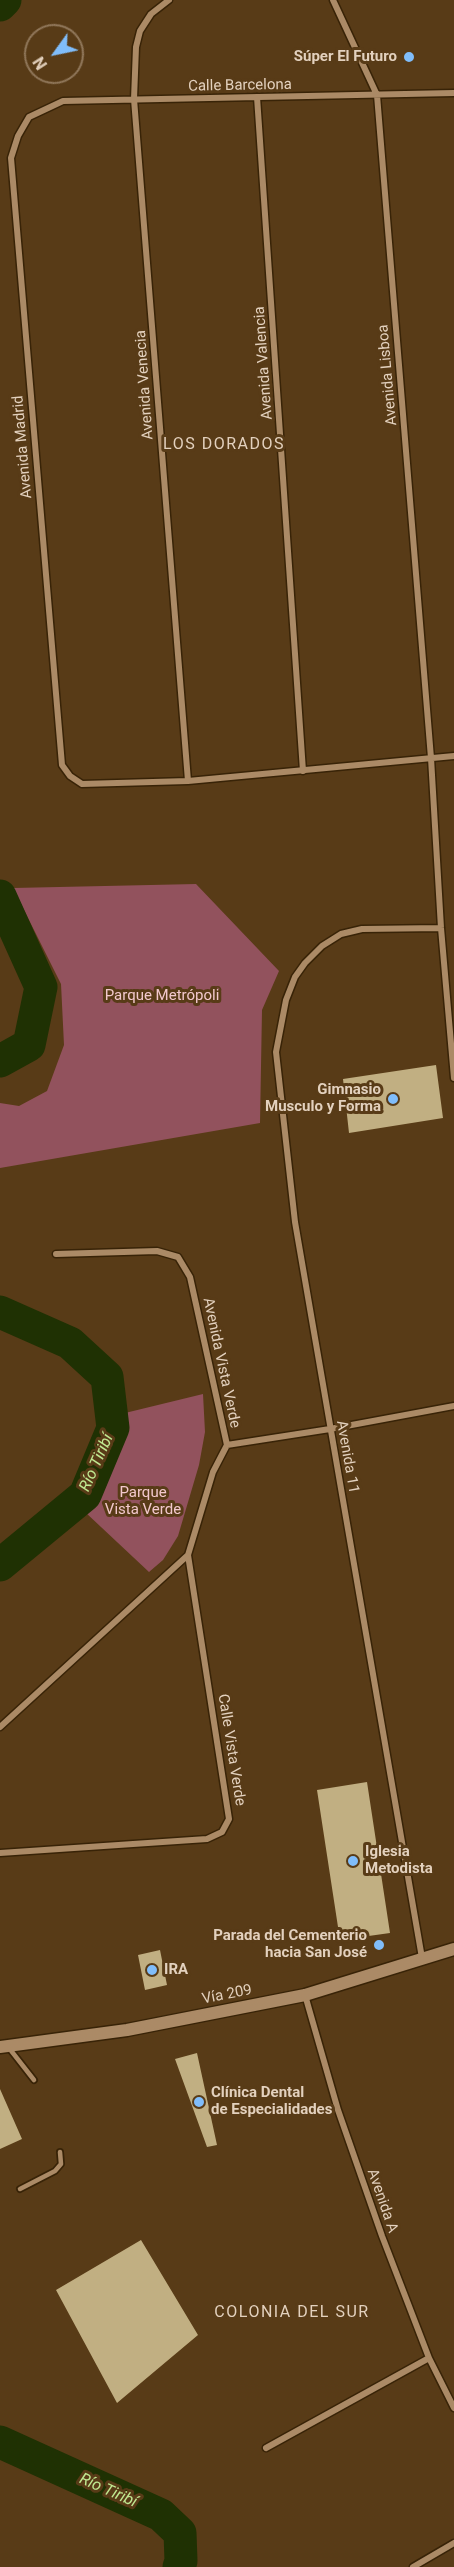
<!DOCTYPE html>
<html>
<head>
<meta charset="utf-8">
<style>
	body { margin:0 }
	#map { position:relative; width:454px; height:2567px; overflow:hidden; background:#583b17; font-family:Roboto,sans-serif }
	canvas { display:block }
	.north { position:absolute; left:24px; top:24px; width:60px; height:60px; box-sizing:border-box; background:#583b17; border:2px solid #90775a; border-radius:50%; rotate:237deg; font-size:16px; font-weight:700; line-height:24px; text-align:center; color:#e3d1be }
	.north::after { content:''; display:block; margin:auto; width:21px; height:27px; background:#80bdfa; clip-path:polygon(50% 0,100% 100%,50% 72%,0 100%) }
</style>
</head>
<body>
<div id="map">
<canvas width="454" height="2567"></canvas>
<div class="north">N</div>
</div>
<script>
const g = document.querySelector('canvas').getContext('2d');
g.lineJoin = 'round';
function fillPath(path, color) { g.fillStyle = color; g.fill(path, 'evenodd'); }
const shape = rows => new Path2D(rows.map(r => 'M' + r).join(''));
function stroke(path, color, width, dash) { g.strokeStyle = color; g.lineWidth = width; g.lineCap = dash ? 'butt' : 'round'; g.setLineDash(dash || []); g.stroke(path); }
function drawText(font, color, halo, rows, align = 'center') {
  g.font = font + ' Roboto,sans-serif'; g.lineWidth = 6; g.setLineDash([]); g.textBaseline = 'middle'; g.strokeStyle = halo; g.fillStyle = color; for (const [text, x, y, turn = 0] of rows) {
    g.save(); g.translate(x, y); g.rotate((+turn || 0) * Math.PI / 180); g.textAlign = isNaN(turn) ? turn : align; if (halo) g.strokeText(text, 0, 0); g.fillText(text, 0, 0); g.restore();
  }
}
const green = shape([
	[196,884,279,971,262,1010,260,1123,0,1168,0,1103,19,1106,47,1091,64,1045,61,984,13,888],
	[203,1394,205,1432,199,1465,178,1536,163,1560,149,1572,85,1512,97,1499,127,1427,125,1413]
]);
const river = shape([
	[0,5,5,0],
	[0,896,41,987,29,1045,0,1061],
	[0,1312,70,1343,107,1377,113,1428,85,1495,0,1565],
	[0,2442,161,2515,180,2533,181,2561,179,2567]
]);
const building = shape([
	[436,1065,443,1118,349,1133,343,1079],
	[367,1782,390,1933,340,1940,317,1790],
	[160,1950,167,1985,145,1990,138,1955],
	[197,2053,217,2145,207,2147,175,2059],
	[0,2089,22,2139,0,2149],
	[141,2240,198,2335,117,2403,56,2290]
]);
const lane = shape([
	[9,2048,34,2080],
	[20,2189,55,2171,61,2164,60,2152]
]);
const street = shape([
	[169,0,151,14,140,31,136,47,134,99,188,781],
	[333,0,377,95,431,758,441,928,454,1078],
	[454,93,63,101,29,117,18,136,11,158,62,765,70,776,82,784,188,781,454,756],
	[257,97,303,771],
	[227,1445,330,1429,454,1406],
	[0,1727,188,1555,213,1472,227,1445,190,1277,178,1257,157,1251,56,1254],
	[0,1853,207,1839,222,1832,229,1819,188,1555],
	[422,1958,295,1222,276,1052,286,1000,295,977,305,963,322,946,341,934,362,929,441,928],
	[305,1995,338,2110,382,2236,429,2358,454,2408],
	[266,2448,429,2358],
	[413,2567,454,2543]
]);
const secondary = shape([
	[0,2047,127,2030,305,1995,454,1949]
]);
const markers = [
	[409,57,6,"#80bdfa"],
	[393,1099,6,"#80bdfa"],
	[353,1861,6,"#80bdfa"],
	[379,1945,6,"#80bdfa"],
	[152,1970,6,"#80bdfa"],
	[199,2102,6,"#80bdfa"]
];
const poiNames = [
	["Súper El Futuro",397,57],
	["Gimnasio",381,1090],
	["Musculo y Forma",381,1107],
	["Iglesia",365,1852,"left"],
	["Metodista",365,1869,"left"],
	["Parada del Cementerio",367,1936],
	["hacia San José",367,1953],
	["IRA",164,1970,"left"],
	["Clínica Dental",211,2093,"left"],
	["de Especialidades",211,2110,"left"]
];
const streetNames = [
	["Calle Barcelona",240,86,-1],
	["Avenida Valencia",264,363,-94],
	["Avenida Lisboa",388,375,-95],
	["Avenida Venecia",145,385,-94],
	["Avenida Madrid",23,447,-95],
	["Avenida Vista Verde",221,1363,78],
	["Avenida 11",347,1457,80],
	["Calle Vista Verde",231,1750,81],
	["Vía 209",227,1995,-11],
	["Avenida A",382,2201,71]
];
const parkNames = [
	["Parque Metrópoli",162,996],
	["Parque",143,1493],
	["Vista Verde",143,1510]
];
const neighbourhoodNames = [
	["LOS DORADOS",224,445],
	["COLONIA DEL SUR",292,2313]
];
const waterNames = [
	["Río Tiribí",97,1463,-66],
	["Río Tiribí",108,2491,24]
];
fillPath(green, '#92525d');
stroke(river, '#1f3103', 33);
fillPath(building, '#c1af82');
stroke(lane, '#382307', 8);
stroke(street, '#382307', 9);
stroke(secondary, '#382307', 15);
stroke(lane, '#ab8a66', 4.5);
stroke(street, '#ab8a66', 6);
stroke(secondary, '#ab8a66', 12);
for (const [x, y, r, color] of markers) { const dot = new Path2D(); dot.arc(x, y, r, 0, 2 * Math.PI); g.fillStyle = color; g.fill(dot); stroke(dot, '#583b17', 2); }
drawText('bold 15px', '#e3d1be', '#583b17', poiNames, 'right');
drawText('15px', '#e3d1be', '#583b17', streetNames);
drawText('15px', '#f2c8cd', '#583b17', parkNames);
g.letterSpacing = '1.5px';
drawText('16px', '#e3d1be', '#583b17', neighbourhoodNames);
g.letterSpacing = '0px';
drawText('italic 16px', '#c0e992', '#583b17', waterNames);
</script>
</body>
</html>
